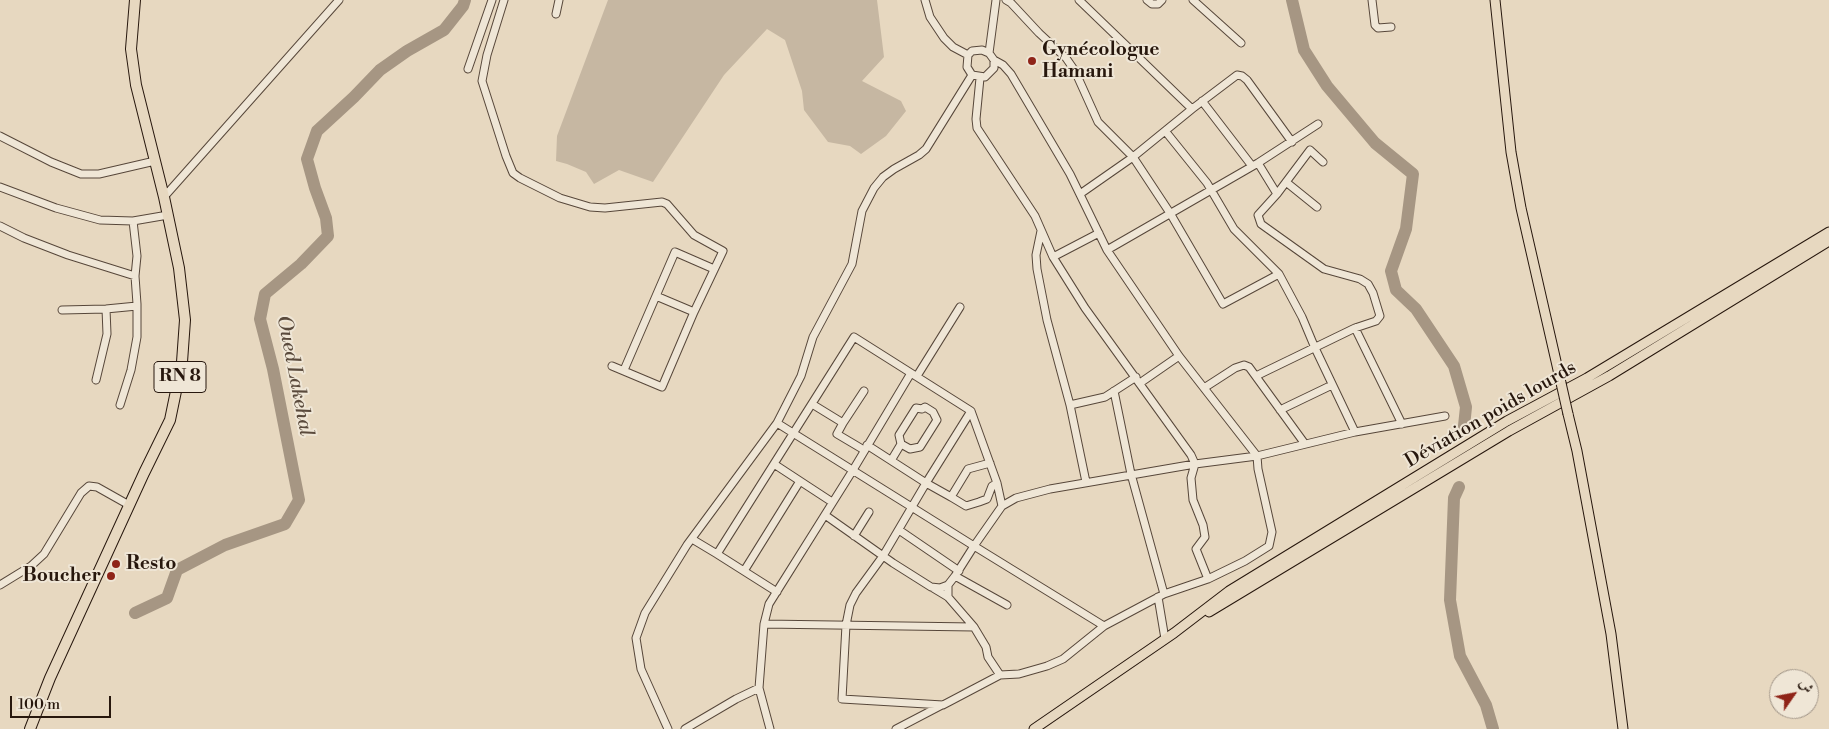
<!DOCTYPE html>
<html>
<head>
<meta charset="utf-8">
<style>
	body { margin:0 }
	#map { position:relative; width:1829px; height:729px; overflow:hidden; background:#e7d8c0; font-family:"Libre Bodoni",Amiri,serif }
	canvas { display:block }
	.north { position:absolute; left:1769px; top:669px; width:50px; height:50px; box-sizing:border-box; background:#efe6d6; border:1px solid #9f9386; border-radius:50%; rotate:57deg; font-size:14px; font-weight:700; line-height:20px; text-align:center; color:#27170d }
	.north::after { content:''; display:block; margin:auto; width:18px; height:22px; background:#8f2418; clip-path:polygon(50% 0,100% 100%,50% 72%,0 100%) }
	.scale { position:absolute; left:10px; top:696px; width:101px; height:22px; box-sizing:border-box; border:2px solid #27170d; border-top:0; padding-left:6px; font-size:15px; line-height:18px; white-space:nowrap; color:#27170d; -webkit-text-stroke:4px #efe6d6; paint-order:stroke }
</style>
</head>
<body>
<div id="map">
<canvas width="1829" height="729"></canvas>
<div class="north">ش</div>
<div class="scale">100 m</div>
</div>
<script>
const g = document.querySelector('canvas').getContext('2d');
g.lineJoin = 'round';
function fillPath(path, color) { g.fillStyle = color; g.fill(path, 'evenodd'); }
const shape = rows => new Path2D(rows.map(r => 'M' + r).join(''));
function stroke(path, color, width, dash) { g.strokeStyle = color; g.lineWidth = width; g.lineCap = dash ? 'butt' : 'round'; g.setLineDash(dash || []); g.stroke(path); }
function drawText(font, color, halo, rows, align = 'center') {
  g.font = font + ' "Libre Bodoni",serif'; g.lineWidth = 4; g.setLineDash([]); g.textBaseline = 'middle'; g.strokeStyle = halo; g.fillStyle = color; for (const [text, x, y, turn = 0] of rows) {
    g.save(); g.translate(x, y); g.rotate((+turn || 0) * Math.PI / 180); g.textAlign = isNaN(turn) ? turn : align; if (halo) g.strokeText(text, 0, 0); g.fillText(text, 0, 0); g.restore();
  }
}
const green = shape([
	[608,0,877,0,884,57,862,81,901,101,906,111,886,136,861,154,850,146,828,142,804,110,802,91,785,40,767,29,724,75,653,182,619,170,594,184,586,172,567,164,556,161,557,136]
]);
const river = shape([
	[1292,0,1304,50,1327,86,1375,143,1413,174,1406,229,1391,271,1396,290,1416,309,1454,366,1466,407,1464,426],
	[1459,487,1454,498,1450,600,1460,656,1486,705,1493,729],
	[135,613,167,598,177,570,225,545,285,524,299,500,273,369,260,319,265,294,301,264,328,236,326,218,315,188,307,159,317,131,354,97,380,70,407,51,444,30,463,6,465,0]
]);
const minor = shape([
	[504,0,487,55,482,81,506,156,513,173,520,178,560,198,590,207,605,208,662,202,667,204,694,235,723,251,694,312,662,387,612,366],
	[925,0,930,17,944,38,953,47,968,55],
	[1006,0,1011,3,1039,33,1066,58,1075,71,1098,122,1133,157,1170,213,1223,304,1279,274],
	[1079,0,1192,109],
	[1147,0,1152,4,1158,4,1162,0],
	[1193,0,1241,43],
	[1372,0,1375,25,1378,28,1391,27],
	[556,14,559,0],
	[989,53,996,0],
	[468,69,492,0],
	[980,78,976,119,977,128,1035,216,1053,257,1085,308,1191,455,1195,464,1191,478,1193,500,1203,525,1205,537,1196,549,1208,579],
	[1202,101,1252,166],
	[1166,132,1207,183,1234,229,1279,274,1302,317,1315,348,1355,432],
	[0,136,51,162,81,174,99,174,155,161],
	[1258,163,1277,194],
	[1286,182,1317,207],
	[0,187,56,208,100,220,133,221,168,215],
	[1080,194,1133,157,1192,109,1237,75,1242,76,1247,80,1292,142],
	[164,197,339,0],
	[0,226,24,238,68,255,135,276],
	[1041,231,1036,255,1037,269,1047,320,1070,405,1086,482],
	[1107,250,1258,163,1318,124],
	[1053,257,1099,233],
	[656,296,694,312],
	[62,310,106,309,137,306],
	[1355,328,1402,424],
	[624,370,675,252,714,269],
	[911,373,853,470,769,604,764,624,974,627,986,647,988,657,1000,675,1019,674,1047,666,1063,659,1104,626],
	[917,376,960,307],
	[1256,376,1355,328,1376,321,1380,316,1373,293,1368,284,1360,279,1324,269,1261,224,1258,215,1277,194,1310,150,1323,162],
	[96,380,107,334,106,309],
	[1140,383,1179,356],
	[1204,388,1235,368,1244,365,1249,367,1305,444],
	[1114,391,1131,474,1164,594],
	[812,404,843,423,864,391],
	[120,405,131,370,137,337,137,304,135,276,137,256,133,221],
	[1070,405,1105,397,1136,377],
	[1280,410,1332,385],
	[777,423,974,546,1104,626,1164,594,1208,579,1245,561,1269,546,1272,532,1258,469,1257,456,1179,356,1107,250,1070,174,1011,74,1003,65,994,60,989,53,982,50,972,51,968,55,967,67,972,75,985,77,994,68,994,60],
	[843,423,837,434,864,450],
	[867,445,926,483,971,411,997,483,1002,506,974,546,955,576],
	[892,459,901,444,899,435,916,408,922,409,925,407,933,412,937,420,920,447,910,449,901,444],
	[990,463,968,469,951,497,966,506,979,502,987,499,992,486,997,483],
	[774,464,832,502],
	[951,497,926,483,883,556,856,593,850,605,846,625,842,699,943,705,1000,675],
	[1002,506,1016,498,1050,489,1195,464,1257,456,1355,432,1445,416],
	[825,515,893,563,931,587,940,588,948,585],
	[899,530,959,571],
	[854,536,869,512],
	[692,539,717,554],
	[744,571,800,481],
	[0,585,31,566,44,554,81,493,89,486,97,487,129,505],
	[933,588,948,597,974,627],
	[777,592,717,554,854,337,971,411],
	[948,597,948,585,955,576,1007,605],
	[1158,597,1165,639],
	[764,624,759,688,770,729],
	[668,729,641,669,636,638,645,613,687,545,777,423,801,376,813,337,852,264,862,211,874,188,883,177,894,169,919,155,926,149,972,75],
	[685,729,736,699,759,688],
	[896,729,942,705]
]);
const major = shape([
	[1495,0,1511,152,1521,208,1561,383],
	[1568,414,1577,451,1611,634,1623,729],
	[1209,612,1509,431,1609,376,1829,241],
	[1034,729,1174,633,1229,591,1507,421,1587,378,1829,232]
]);
const highway = shape([
	[30,729,50,678,144,473,170,420,182,362,185,320,179,268,164,197,136,85,131,49,135,0]
]);
const majorBridge = shape([
	[1561,383,1568,414]
]);
const markers = [
	[1032,61,5,"#8f2418"],
	[116,564,5,"#8f2418"],
	[111,576,5,"#8f2418"]
];
const shields = [
	[180,377,52]
];
const shieldNames = [
	["RN 8",180,377]
];
const poiNames = [
	["Gynécologue",1042,50],
	["Hamani",1042,72],
	["Resto",126,564],
	["Boucher",101,576,"right"]
];
const streetNames = [
	["Déviation poids lourds",1491,415,-30]
];
const waterNames = [
	["Oued Lakehal",294,376,79]
];
fillPath(green, '#c6b7a2');
stroke(river, '#a69683', 12);
stroke(minor, '#57473a', 9);
stroke(major, '#27170d', 11);
stroke(highway, '#27170d', 12);
stroke(minor, '#efe6d6', 7);
stroke(major, '#e7d8c0', 9);
stroke(highway, '#e7d8c0', 10);
stroke(majorBridge, '#27170d', 11, []);
stroke(majorBridge, '#e7d8c0', 9);
for (const [x, y, r, color] of markers) { const dot = new Path2D(); dot.arc(x, y, r, 0, 2 * Math.PI); g.fillStyle = color; g.fill(dot); stroke(dot, '#efe6d6', 2); }
for (const [x, y, w] of shields) { const box = new Path2D(); box.roundRect(x - w / 2, y - 15.5, w, 31, 4); g.fillStyle = '#efe6d6'; g.fill(box); stroke(box, '#27170d', 1); }
drawText('bold 18px', '#27170d', null, shieldNames);
drawText('bold 19px', '#27170d', '#efe6d6', poiNames, 'left');
drawText('19px', '#27170d', '#efe6d6', streetNames);
drawText('italic 20px', '#5a4a3c', '#efe6d6', waterNames);
</script>
</body>
</html>
